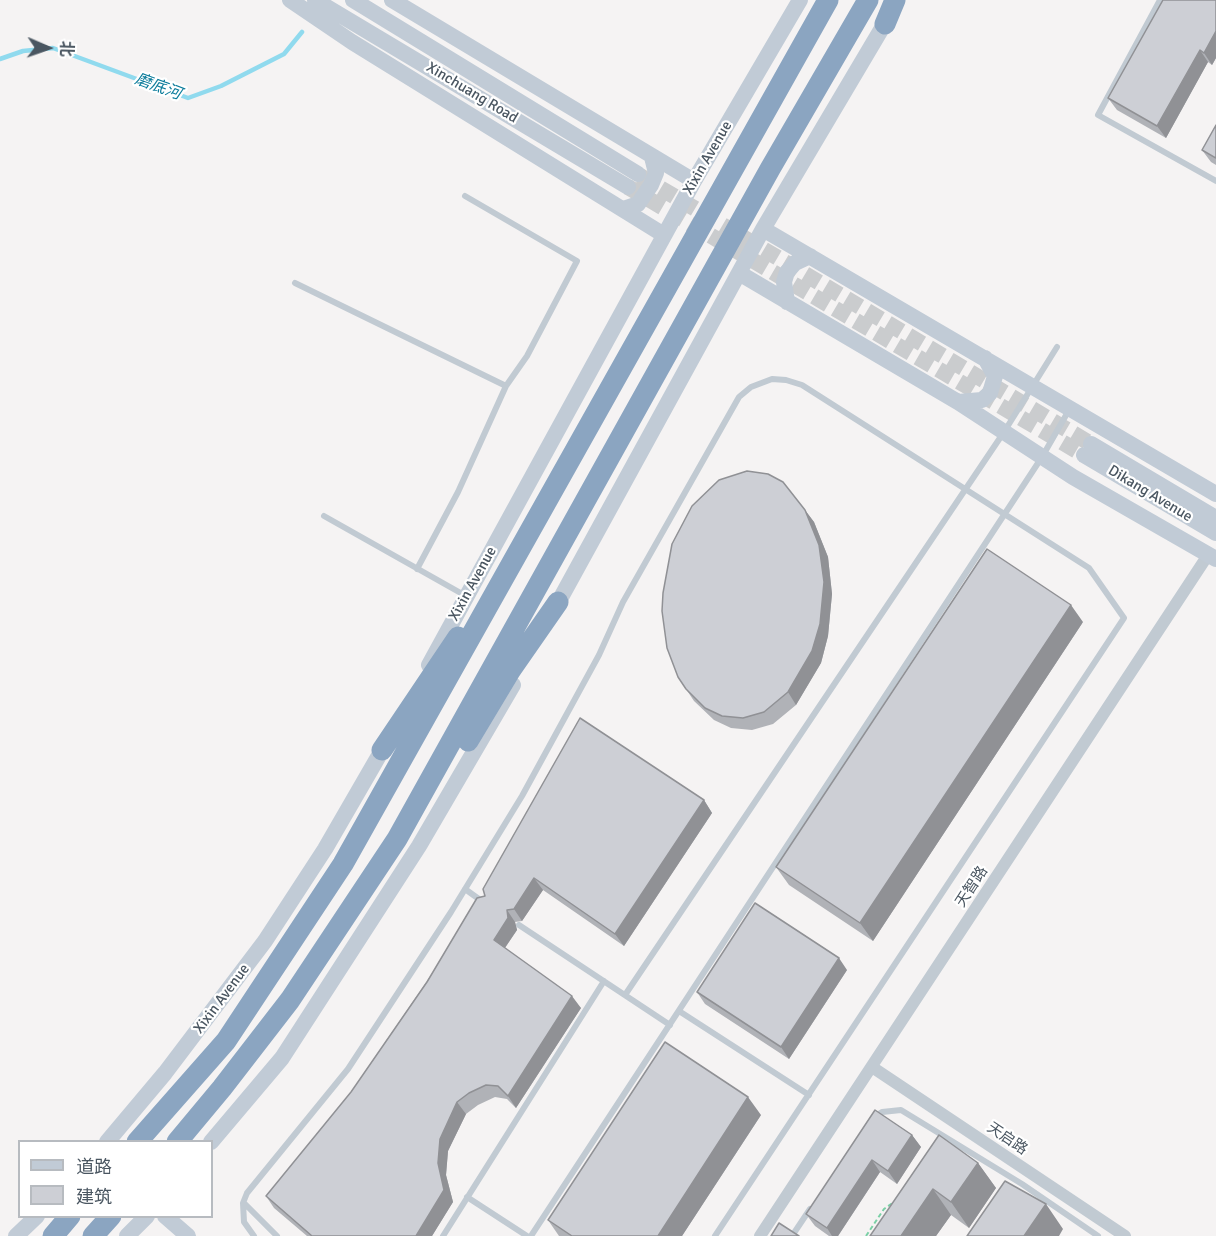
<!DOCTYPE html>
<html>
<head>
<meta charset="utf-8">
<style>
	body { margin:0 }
	#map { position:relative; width:1216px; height:1236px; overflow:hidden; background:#f5f3f3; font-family:Signika,"Noto Sans SC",sans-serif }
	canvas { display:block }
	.legend { position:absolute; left:18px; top:1140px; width:195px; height:78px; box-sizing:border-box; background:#fff; border:2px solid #b7bbc0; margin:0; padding:8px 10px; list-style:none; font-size:18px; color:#4a5661 }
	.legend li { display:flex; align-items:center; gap:12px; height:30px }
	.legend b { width:30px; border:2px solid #b7bbc0 }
	.north { position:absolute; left:18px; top:18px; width:60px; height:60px; -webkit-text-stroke:4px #fff; paint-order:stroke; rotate:92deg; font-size:16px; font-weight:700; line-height:24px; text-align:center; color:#4a5661 }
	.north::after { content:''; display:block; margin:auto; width:21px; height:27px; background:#4a5661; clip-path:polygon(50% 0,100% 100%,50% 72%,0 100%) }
</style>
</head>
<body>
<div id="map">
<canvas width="1216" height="1236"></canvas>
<ul class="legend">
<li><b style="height:8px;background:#c1cbd6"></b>道路</li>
<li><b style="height:16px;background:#cdcfd5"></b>建筑</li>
</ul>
<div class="north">北</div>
</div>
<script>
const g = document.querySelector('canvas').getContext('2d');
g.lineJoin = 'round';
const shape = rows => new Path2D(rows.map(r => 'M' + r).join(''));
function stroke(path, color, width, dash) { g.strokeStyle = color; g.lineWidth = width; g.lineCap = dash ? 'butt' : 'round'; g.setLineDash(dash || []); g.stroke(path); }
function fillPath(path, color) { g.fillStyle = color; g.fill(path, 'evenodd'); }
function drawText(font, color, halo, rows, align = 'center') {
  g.font = font + ' Signika,"Noto Sans SC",sans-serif'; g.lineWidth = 4.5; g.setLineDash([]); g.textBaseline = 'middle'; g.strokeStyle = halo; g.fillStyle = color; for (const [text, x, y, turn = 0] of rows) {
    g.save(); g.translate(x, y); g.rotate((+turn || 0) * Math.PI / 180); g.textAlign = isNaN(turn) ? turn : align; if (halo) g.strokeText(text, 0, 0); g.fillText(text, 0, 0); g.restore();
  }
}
const stream = shape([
	[0,59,23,51,53,48,188,98,221,86,284,54,302,32]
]);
const secondaryTunnel = shape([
	[640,176,1091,444],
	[628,187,1084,455]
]);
const path = shape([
	[866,1236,884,1209,894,1202]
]);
const lane = shape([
	[1160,0,1098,115,1216,181],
	[295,283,506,386],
	[324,516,466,596],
	[417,569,458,492,506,386,527,356,577,261,465,196],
	[465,889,483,902],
	[519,925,670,1025],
	[625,995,1004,432,1057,347],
	[679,1011,809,1095],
	[874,1117,882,1112,901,1110,1022,1184,1098,1236],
	[467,1197,527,1236],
	[244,1203,277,1236],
	[254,1236,244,1222,243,1203,247,1193,348,1069,451,912,522,796,599,655,623,602,739,397,751,387,772,379,786,380,802,385,1089,568,1124,618,715,1236],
	[443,1236,604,981],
	[531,1236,1042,457,1069,410],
	[792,1236,810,1209]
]);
const street = shape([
	[872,1067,1125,1236],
	[760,1236,1208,555]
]);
const secondary = shape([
	[290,0,352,42,664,235],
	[315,0,628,187],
	[353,0,638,174],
	[392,0,694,181],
	[623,209,638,204,651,185,656,173,652,157],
	[763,229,1216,494],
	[739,273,958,402,1073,477,1216,559],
	[787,302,784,282,787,272,795,263,810,256],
	[958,402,982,400,990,393,995,376,985,358],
	[1091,444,1216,518],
	[1084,455,1216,533],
	[553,612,763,229,891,13],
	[429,665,694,181,800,0],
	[107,1142,165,1073,265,941,325,849,388,740],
	[211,1142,282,1058,419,846,513,685],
	[165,1216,188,1236],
	[16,1236,37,1216],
	[127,1236,147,1216]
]);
const highway = shape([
	[885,24,895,0],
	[468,741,510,671,558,602],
	[382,750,458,637],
	[137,1142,226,1041,343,864,828,0],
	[177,1142,222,1088,290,1000,397,839,770,169,868,0],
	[53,1236,70,1216],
	[93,1236,111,1216]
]);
const wall = shape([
	[1216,0,1216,58,1212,65,1208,62,1166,138,1117,110,1108,98],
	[1216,125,1216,165,1211,162,1202,150],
	[805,510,814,522,828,557,832,594,828,636,821,663,796,705,773,724,752,730,731,728,714,720,694,701,678,677],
	[1083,622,873,941,789,885,776,867],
	[704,800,712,813,624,946,543,890,522,921,515,922,517,930,505,948,581,1008,516,1108,507,1099,495,1097,478,1105,466,1114,448,1151,446,1175,453,1202,432,1236,307,1236,274,1208,266,1196,351,1092,485,896],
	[847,970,789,1059,705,1004,697,992],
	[875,1110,912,1135,921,1147,897,1184,880,1172,838,1236,829,1236,815,1226,806,1214],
	[761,1115,682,1236,559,1236,548,1220],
	[939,1135,978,1163,996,1188,969,1228,951,1215,936,1236,870,1236]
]);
const shadedWall = shape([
	[1216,31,1216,58,1212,65,1204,53],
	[1200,50,1208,62,1166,138,1157,126],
	[805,510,814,522,828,557,832,594,828,636,821,663,796,705,788,692],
	[1071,605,1083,622,873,941,860,923],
	[704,800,712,813,624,946,615,934],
	[534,878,543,890,522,921,514,909],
	[507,910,515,922,517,930,502,952,494,940],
	[839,958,847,970,789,1059,781,1047],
	[572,996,581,1008,516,1108,508,1096],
	[748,1097,761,1115,682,1236,658,1236],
	[457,1102,466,1114,448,1151,446,1175,453,1202,432,1236,416,1236,438,1163,440,1139],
	[912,1135,921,1147,897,1184,888,1171],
	[872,1160,880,1172,838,1236,832,1236,827,1228],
	[978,1163,996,1188,969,1228,951,1202],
	[933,1189,951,1215,936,1236,901,1236],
	[1046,1204,1063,1229,1059,1236,1024,1236]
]);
const building = shape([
	[1163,0,1216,0,1216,31,1204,53,1200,50,1157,126,1108,98,1163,0],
	[1216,125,1216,158,1202,150,1216,125],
	[747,471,768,474,783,482,805,510,819,545,824,582,820,624,812,651,788,692,764,712,743,718,722,716,705,708,686,689,678,677,667,648,662,611,663,593,672,544,692,506,719,480,747,471],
	[987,549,1071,605,860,923,776,867,987,549],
	[580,718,704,800,615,934,534,878,514,909,507,910,508,918,494,940,572,996,508,1096,498,1086,486,1085,469,1093,457,1102,440,1139,438,1163,444,1190,416,1236,312,1236,266,1196,351,1092,427,982,477,898,485,896,483,889,580,718],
	[755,903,839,958,781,1047,697,992,755,903],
	[665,1042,748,1097,658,1236,572,1236,548,1220,665,1042],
	[875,1110,912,1135,888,1171,872,1160,827,1228,806,1214,875,1110],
	[939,1135,978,1163,951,1202,933,1189,901,1236,870,1236,939,1135],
	[1005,1181,1046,1204,1024,1236,967,1236,1005,1181],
	[779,1223,799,1236,771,1236,779,1223]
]);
const streetNames = [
	["Xinchuang Road",472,93,31],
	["Xixin Avenue",708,158,-60],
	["Dikang Avenue",1150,494,31],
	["Xixin Avenue",473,584,-61],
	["天智路",972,887,-57],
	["Xixin Avenue",222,999,-53],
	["天启路",1007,1139,34]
];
const waterNames = [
	["磨底河",158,87,20]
];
stroke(stream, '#90daee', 4.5);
stroke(secondaryTunnel, '#caccce', 16, [16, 8]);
stroke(path, '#7ad0a6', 2, [4.5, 3]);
stroke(lane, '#c1cad2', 6);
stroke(street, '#c1cad2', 12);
stroke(secondary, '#c1cbd6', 16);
stroke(highway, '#8ba5c1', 21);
fillPath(wall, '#b0b2b7');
fillPath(shadedWall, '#909195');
fillPath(building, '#cdcfd5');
stroke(building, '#909195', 1.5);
drawText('15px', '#4a5661', '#fff', streetNames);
drawText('italic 16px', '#0c7c9b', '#fff', waterNames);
</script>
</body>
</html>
